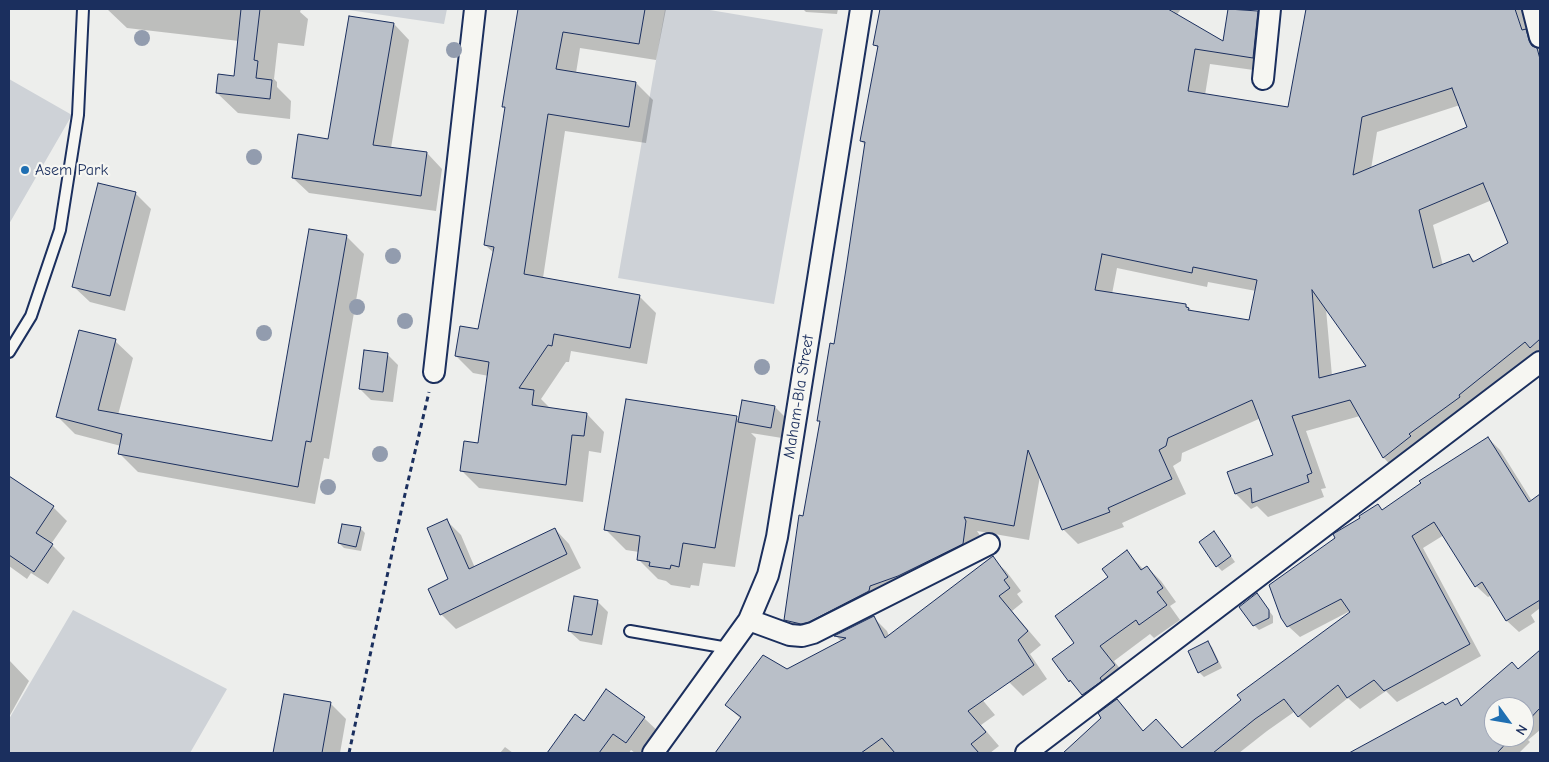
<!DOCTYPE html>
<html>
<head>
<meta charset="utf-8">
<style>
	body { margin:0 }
	#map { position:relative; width:1549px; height:762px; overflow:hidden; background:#edeeec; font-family:"Comic Neue",sans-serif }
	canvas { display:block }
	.frame { position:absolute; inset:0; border:10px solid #1b2f5e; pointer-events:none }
	.north { position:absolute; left:1484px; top:697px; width:50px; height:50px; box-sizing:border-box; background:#f6f6f2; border:1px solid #9ea6b7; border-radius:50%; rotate:122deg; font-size:14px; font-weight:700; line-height:20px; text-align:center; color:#1b2f5e }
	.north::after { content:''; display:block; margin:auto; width:18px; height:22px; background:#1f6fb2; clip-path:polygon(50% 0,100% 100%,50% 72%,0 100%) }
</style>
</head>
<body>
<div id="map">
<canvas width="1549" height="762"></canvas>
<div class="frame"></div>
<div class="north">N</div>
</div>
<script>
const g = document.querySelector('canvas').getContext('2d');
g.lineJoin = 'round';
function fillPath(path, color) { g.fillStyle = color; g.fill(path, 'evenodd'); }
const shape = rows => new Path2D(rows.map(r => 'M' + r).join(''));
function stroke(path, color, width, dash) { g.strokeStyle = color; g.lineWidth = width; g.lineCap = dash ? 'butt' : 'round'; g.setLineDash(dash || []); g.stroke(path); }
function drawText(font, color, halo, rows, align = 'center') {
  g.font = font + ' "Comic Neue",sans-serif'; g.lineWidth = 4.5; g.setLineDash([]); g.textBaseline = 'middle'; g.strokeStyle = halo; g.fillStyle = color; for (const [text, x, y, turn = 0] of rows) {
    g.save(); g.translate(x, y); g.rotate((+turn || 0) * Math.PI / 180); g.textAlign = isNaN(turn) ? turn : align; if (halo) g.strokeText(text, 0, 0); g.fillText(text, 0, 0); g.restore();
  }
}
const green = shape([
	[342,9,447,9,444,24],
	[665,9,704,9,823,29,774,304,618,278],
	[9,79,72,115,9,224],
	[73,610,227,689,190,753,9,753,9,719]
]);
const shadow = shape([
	[107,9,301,9,300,12,308,19,304,46,278,43,274,79,277,82,277,87,291,101,290,119,238,113,217,93,235,78,239,41,127,28],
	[519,9,666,9,656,60,580,48,576,73,636,83,653,100,646,143,565,131,543,278,639,296,656,313,647,364,571,351,569,362,566,362,541,399,551,409,587,414,604,432,601,453,589,451,583,502,479,488,462,471,479,445,489,376,473,373,456,356,479,330,494,253,485,245,506,109,503,106],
	[803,9,838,9,837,14,806,12],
	[880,9,1122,9,1138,20,1146,9,1166,9,1173,14,1174,12,1170,9,1181,9,1176,16,1224,43,1229,9,1257,12,1272,27,1268,72,1210,64,1205,95,1289,108,1307,9,1540,9,1540,357,1398,473,1384,458,1360,416,1306,431,1326,488,1321,489,1324,497,1268,517,1257,506,1251,509,1236,494,1228,473,1275,455,1261,418,1182,453,1181,461,1173,466,1186,494,1122,523,1124,527,1078,544,1063,529,1040,476,1029,540,977,531,981,537,977,559,800,635,785,620,821,423,818,420,835,345,866,146,861,141,878,48,874,44],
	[1460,105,1469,128,1371,169,1377,132],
	[1492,200,1510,243,1476,262,1469,256,1443,266,1433,225],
	[1117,268,1207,287,1208,282,1256,291,1250,322,1193,312,1186,305,1112,294],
	[1326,309,1368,367,1332,376],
	[394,24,409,40,391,148,427,153,442,169,436,211,309,193,293,178,329,140],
	[135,193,151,209,125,311,90,302,74,287],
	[347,237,364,254,329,459,324,458,315,504,138,472,120,454,121,446,75,434,58,417,115,341,133,358,118,415,273,443],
	[387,354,398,365,393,402,371,400,360,389],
	[775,407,785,417,782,438,751,433,756,438,735,567,703,563,699,586,691,585,690,588,671,585,666,581,658,579,638,559,639,552,626,550,606,530,736,418,740,421],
	[1488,438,1500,450,1532,501,1540,496,1540,608,1531,615,1535,622,1519,632,1507,621,1492,595,1488,597,1476,586,1444,535,1423,548,1481,656,1397,702,1386,691,1360,709,1348,698,1310,728,1294,712,1267,731,1239,753,1075,753,1070,748,1103,718,1117,701,1144,732,1183,749,1351,613,1350,611,1300,637,1288,626,1383,511],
	[9,478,53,507,67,521,51,544,65,558,48,584,31,573,27,579,9,566],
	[447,521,461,535,475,568,555,529,569,544,581,568,456,629,441,614,430,589,450,580],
	[360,528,365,533,361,551,344,548,339,543],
	[1218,538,1235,562,1222,571,1217,566],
	[1127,552,1144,570,1147,567,1161,581,1176,602,1170,606,1180,620,1154,638,1150,634,1114,661,1129,680,1097,708,1070,681,1076,643,1110,578],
	[992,558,1006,571,1021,591,1017,594,1023,602,1012,611,1041,645,1030,654,1047,679,1023,696,1009,682,971,686,995,715,981,725,999,746,990,753,716,753,741,719,726,705,787,670,842,642,836,636,873,617,887,631,889,636],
	[1257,595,1273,616,1273,623,1259,630,1254,625],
	[597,601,608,612,602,645,580,641,569,631],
	[1207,642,1212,647,1222,668,1204,677,1199,672],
	[1540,652,1540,730,1528,740,1530,742,1519,753,1352,753,1443,703,1446,706,1456,700,1463,706,1519,670],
	[1494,707,1524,707,1524,737,1494,737],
	[9,660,29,681,9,717],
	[330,703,346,719,340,753,274,753],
	[575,716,585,722,644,718,662,735,649,753,635,753,631,750,629,753,548,753],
	[505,747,513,753,500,753]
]);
const building = shape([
	[241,9,260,9,254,60,258,61,256,78,272,80,270,99,216,93,218,74,234,76,241,9],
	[518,9,645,9,639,44,563,32,556,69,636,82,629,127,548,114,524,274,640,295,630,348,554,334,552,346,548,345,519,388,534,390,532,405,587,413,584,436,572,435,566,485,460,471,464,441,478,443,489,362,455,356,460,326,478,329,494,247,484,245,505,107,502,107,518,9],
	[880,9,1168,9,1223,41,1228,9,1258,11,1253,58,1195,49,1188,91,1288,107,1306,9,1515,9,1522,30,1526,29,1529,40,1532,46,1537,48,1540,59,1540,339,1530,348,1525,342,1459,395,1460,397,1409,434,1411,436,1383,458,1350,400,1292,416,1312,473,1307,475,1309,482,1252,503,1251,488,1235,494,1227,472,1273,455,1252,400,1168,438,1166,446,1159,450,1172,479,1108,508,1110,512,1062,530,1028,450,1014,526,964,517,966,521,963,544,898,576,870,586,869,591,809,622,801,624,784,620,799,515,803,516,820,421,817,421,830,343,834,344,846,269,865,142,860,141,878,46,873,45,880,9],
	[1452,88,1467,127,1353,175,1362,117,1452,88],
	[1483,183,1508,243,1473,262,1469,254,1433,268,1419,210,1483,183],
	[1102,254,1192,273,1193,267,1257,280,1249,320,1188,310,1189,308,1186,307,1186,304,1095,290,1102,254],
	[1312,290,1366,366,1319,378,1312,290],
	[349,16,394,23,373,145,427,152,421,196,292,178,298,134,328,139,349,16],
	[98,183,136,192,110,296,72,287,98,183],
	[309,229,347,235,311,442,306,441,298,487,118,454,122,434,56,417,79,330,116,339,98,410,272,441,309,229],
	[364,350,388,353,383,392,359,389,364,350],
	[626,399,737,416,715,548,683,543,679,567,671,565,670,569,649,566,650,562,637,560,640,536,604,530,626,399],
	[742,400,775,406,771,428,738,422,742,400],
	[1488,437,1529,502,1540,494,1540,600,1506,621,1482,582,1475,587,1434,522,1412,536,1470,644,1384,691,1374,680,1347,698,1338,685,1298,717,1284,699,1255,719,1213,753,1063,753,1101,718,1098,713,1117,699,1143,731,1156,719,1182,748,1241,700,1237,695,1350,612,1341,599,1287,627,1281,618,1269,585,1335,538,1333,534,1360,518,1359,516,1378,504,1382,510,1421,483,1419,481,1488,437],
	[9,476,54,506,36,533,53,544,34,572,9,555,9,476],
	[447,519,469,569,555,528,567,554,440,615,428,589,448,579,427,528,447,519],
	[342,524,361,527,356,547,338,543,342,524],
	[1214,531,1231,556,1216,567,1199,542,1214,531],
	[1127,550,1141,570,1147,566,1163,588,1157,592,1167,605,1139,625,1136,620,1100,646,1115,665,1100,678,1102,681,1082,695,1070,680,1069,682,1052,659,1074,643,1055,616,1108,577,1102,569,1127,550],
	[993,556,1008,577,1004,580,1010,588,999,596,1028,631,1018,640,1034,665,968,711,986,732,971,744,979,753,895,753,882,738,861,753,715,753,741,717,725,705,763,655,787,669,846,638,834,636,874,616,885,638,993,556],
	[1257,593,1269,610,1269,618,1253,626,1239,607,1257,593],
	[574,596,598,600,592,635,568,631,574,596],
	[1208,641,1218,662,1198,673,1188,651,1208,641],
	[1540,650,1540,708,1524,725,1524,707,1494,707,1494,737,1512,737,1497,753,1349,753,1443,702,1445,705,1457,698,1461,706,1512,662,1518,669,1540,650],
	[606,689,645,717,626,743,613,734,599,753,547,753,575,714,584,721,606,689],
	[284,694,331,702,322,753,273,753,284,694]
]);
const path = shape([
	[349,753,402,507,429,392]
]);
const lane = shape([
	[9,352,31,316,60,230,78,115,83,9],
	[630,631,728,648]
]);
const street = shape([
	[1533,9,1540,37],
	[1263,79,1270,9],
	[434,372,475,9],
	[749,620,790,635,802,636,813,633,989,544],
	[653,753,749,620,768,575,777,537,861,9],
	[1026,753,1540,362]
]);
const trees = [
	[142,38],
	[454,50],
	[254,157],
	[393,256],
	[357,307],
	[405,321],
	[264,333],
	[762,367],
	[380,454],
	[328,487]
];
const markers = [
	[25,170,5,"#1f6fb2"]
];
const poiNames = [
	["Asem Park",35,170]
];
const streetNames = [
	["Maham-Bla Street",799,397,-81]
];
fillPath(green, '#ced2d7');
fillPath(shadow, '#0003');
fillPath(building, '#b9bfc8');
stroke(building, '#1b2f5e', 1);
stroke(lane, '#1b2f5e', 14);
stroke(street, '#1b2f5e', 24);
stroke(path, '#1b2f5e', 3, [5, 4]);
stroke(lane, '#f6f6f2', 10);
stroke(street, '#f6f6f2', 20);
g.fillStyle = '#929cae';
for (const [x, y] of trees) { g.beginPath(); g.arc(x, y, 8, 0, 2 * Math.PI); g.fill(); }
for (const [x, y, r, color] of markers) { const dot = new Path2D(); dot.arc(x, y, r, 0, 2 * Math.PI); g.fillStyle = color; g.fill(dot); stroke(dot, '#f6f6f2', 2); }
drawText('16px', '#1b2f5e', '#f6f6f2', poiNames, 'left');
drawText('16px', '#1b2f5e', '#f6f6f2', streetNames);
</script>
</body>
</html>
